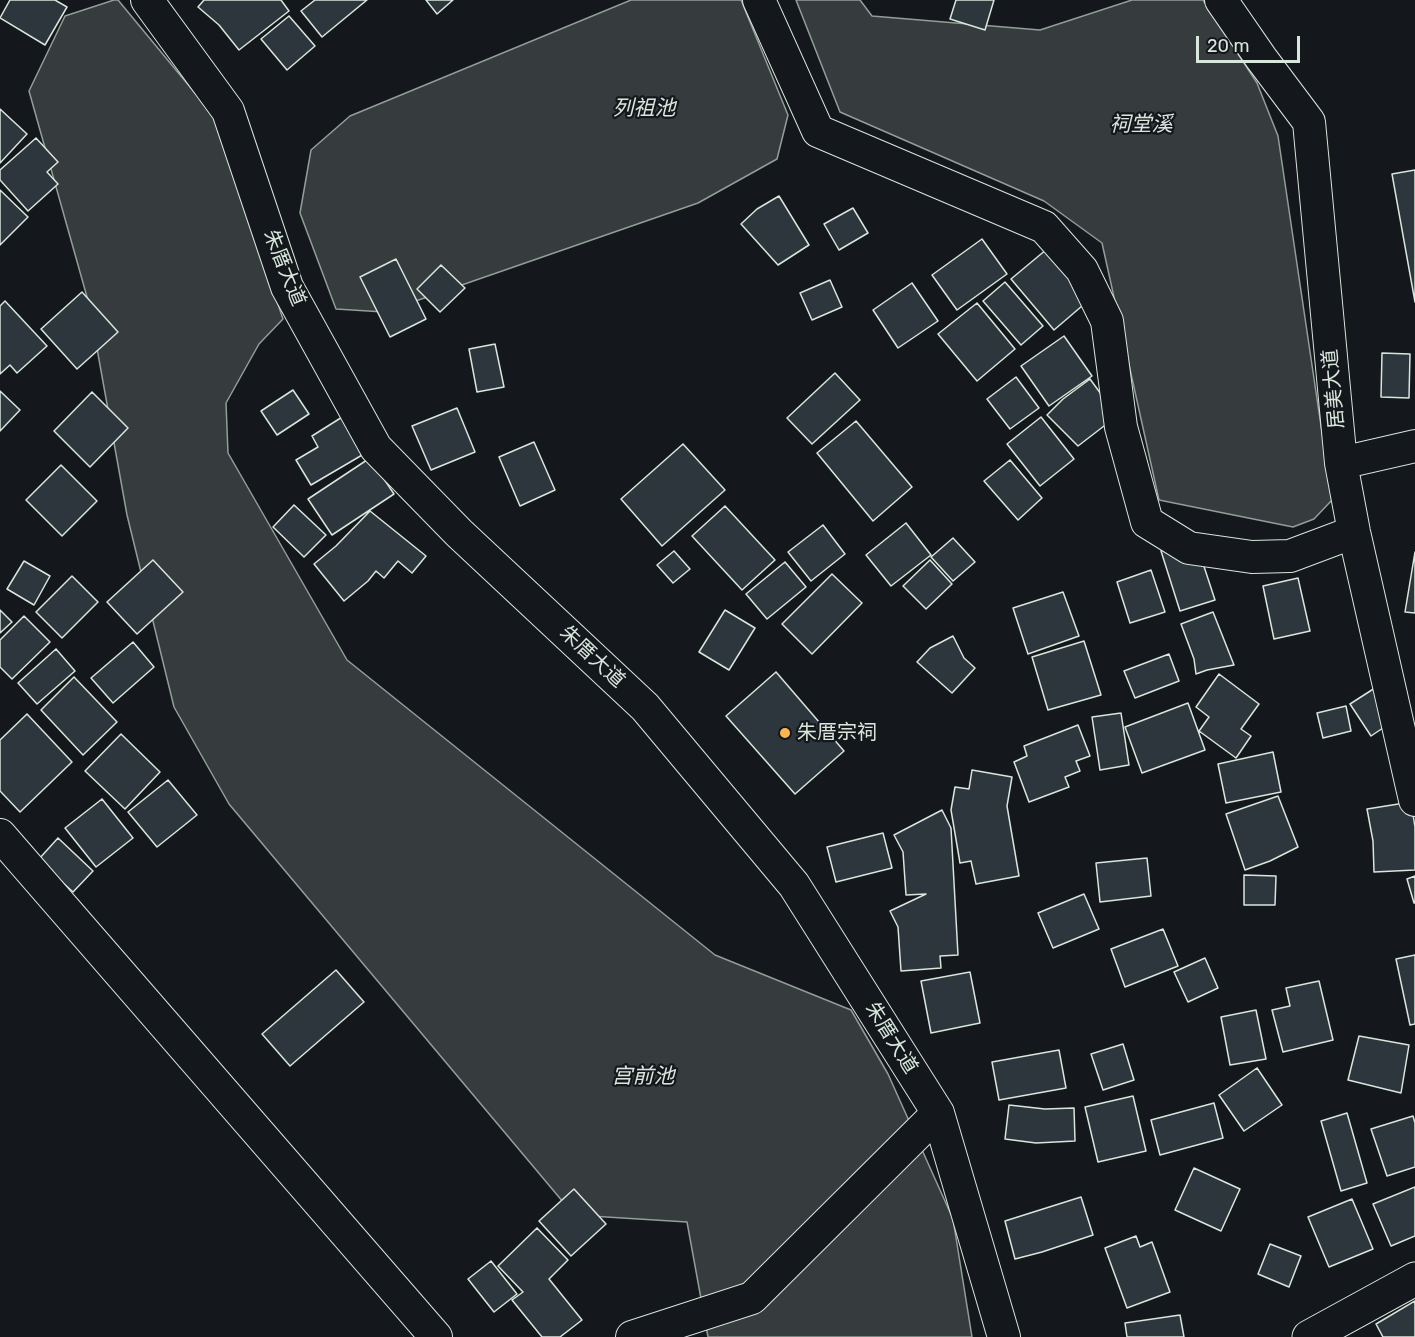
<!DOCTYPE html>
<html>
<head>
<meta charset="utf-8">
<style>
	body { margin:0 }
	#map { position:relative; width:1415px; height:1337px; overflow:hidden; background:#14181c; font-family:Rubik,sans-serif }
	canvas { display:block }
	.scale { position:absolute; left:1196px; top:36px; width:104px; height:27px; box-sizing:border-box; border:3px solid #d8e6dc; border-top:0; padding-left:8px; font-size:18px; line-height:21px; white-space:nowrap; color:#d8e6dc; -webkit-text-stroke:4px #14181c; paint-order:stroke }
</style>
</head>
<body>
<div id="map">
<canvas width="1415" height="1337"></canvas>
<div class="scale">20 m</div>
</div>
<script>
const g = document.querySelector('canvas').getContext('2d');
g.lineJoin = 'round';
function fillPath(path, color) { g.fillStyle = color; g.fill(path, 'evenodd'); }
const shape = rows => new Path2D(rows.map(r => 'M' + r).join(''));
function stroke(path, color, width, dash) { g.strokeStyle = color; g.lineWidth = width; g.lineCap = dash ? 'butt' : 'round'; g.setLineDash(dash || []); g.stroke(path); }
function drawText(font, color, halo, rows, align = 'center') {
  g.font = font + ' Rubik,"Noto Sans SC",sans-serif'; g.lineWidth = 4.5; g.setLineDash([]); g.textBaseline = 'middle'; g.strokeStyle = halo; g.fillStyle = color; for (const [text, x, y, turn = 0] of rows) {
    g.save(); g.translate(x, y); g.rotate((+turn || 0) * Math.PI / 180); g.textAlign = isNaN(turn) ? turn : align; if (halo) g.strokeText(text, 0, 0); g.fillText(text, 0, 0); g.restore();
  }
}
const water = shape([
	[114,0,118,0,214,116,283,319,259,344,226,403,228,453,347,660,715,955,851,1010,888,1074,953,1219,972,1337,708,1337,687,1222,574,1215,229,804,174,707,127,515,89,304,29,91,65,16,114,0],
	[631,0,741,0,788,115,777,159,698,203,384,312,336,309,300,213,311,150,350,116,631,0],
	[796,0,860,0,872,16,1040,30,1132,0,1203,0,1257,83,1278,136,1332,500,1314,519,1293,527,1159,500,1102,243,1044,201,840,112,796,0]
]);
const building = shape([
	[10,0,55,0,67,7,45,45,0,18,10,0],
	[204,0,281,0,289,11,239,50,219,25,198,7,204,0],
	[315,0,367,0,322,37,301,11,315,0],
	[426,0,453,0,437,14,426,0],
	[956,0,994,0,985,30,950,19,956,0],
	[289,16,315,46,287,70,261,39,289,16],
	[0,109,27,134,0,163,0,109],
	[36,138,58,162,47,172,58,184,28,211,0,180,0,170,36,138],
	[1415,170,1415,302,1392,174,1415,170],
	[0,190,28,217,0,245,0,190],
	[779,196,809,245,778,265,741,224,757,209,779,196],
	[853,208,868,233,839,250,824,224,853,208],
	[982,239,1007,274,957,310,932,275,982,239],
	[1047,249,1089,300,1054,330,1011,279,1047,249],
	[396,259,426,319,390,337,360,277,396,259],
	[441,265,465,288,440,312,417,289,441,265],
	[830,280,842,307,812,320,800,293,830,280],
	[1005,282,1043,326,1021,345,983,301,1005,282],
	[912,283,938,321,898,348,873,310,912,283],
	[82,292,118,332,77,369,41,329,82,292],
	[5,301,47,346,17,373,10,365,0,374,0,306,5,301],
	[977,303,1015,349,977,381,938,334,977,303],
	[1064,336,1092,376,1049,406,1021,366,1064,336],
	[495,344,504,387,477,392,469,349,495,344],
	[1382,353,1410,354,1409,398,1381,397,1382,353],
	[835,373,860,400,812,444,787,418,835,373],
	[1016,377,1039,408,1010,429,987,399,1016,377],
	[1090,379,1117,416,1078,446,1047,415,1063,399,1090,379],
	[293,390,309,414,277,435,261,411,293,390],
	[0,391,20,410,0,431,0,391],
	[92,392,128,428,90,467,54,431,92,392],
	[457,408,475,452,431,470,412,426,457,408],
	[347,414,369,451,311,485,296,460,318,447,312,436,347,414],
	[1041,417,1074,459,1040,486,1007,444,1041,417],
	[856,421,912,487,873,521,817,453,856,421],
	[534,442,555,490,520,506,499,457,534,442],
	[683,444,725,490,662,546,621,499,683,444],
	[370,458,394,494,332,535,308,499,370,458],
	[1010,460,1042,498,1018,520,984,481,1010,460],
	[61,465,97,501,62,536,26,500,61,465],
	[294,505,326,535,304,557,273,527,294,505],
	[725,506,775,560,742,590,692,536,725,506],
	[370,511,426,556,412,573,398,561,384,578,376,571,368,581,344,601,314,564,336,546,370,511],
	[906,523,931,555,891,586,866,555,906,523],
	[823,525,845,554,811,581,788,552,823,525],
	[953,538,975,562,953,581,931,557,953,538],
	[1195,539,1215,600,1180,611,1161,551,1195,539],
	[674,551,690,569,673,583,657,565,674,551],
	[1415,552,1415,613,1405,612,1415,552],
	[153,560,183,592,137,634,107,602,153,560],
	[930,560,952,584,926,609,903,586,930,560],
	[24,561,50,576,34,605,7,589,24,561],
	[785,562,806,587,767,619,746,594,785,562],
	[1151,570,1165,612,1130,623,1117,582,1151,570],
	[832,574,862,603,812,654,782,624,832,574],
	[72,576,98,602,62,638,36,612,72,576],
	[1298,578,1310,631,1274,639,1263,586,1298,578],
	[1063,592,1079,636,1028,654,1013,608,1063,592],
	[0,610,12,622,0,633,0,610],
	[725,610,755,628,729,670,699,652,725,610],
	[1213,612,1234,665,1207,670,1196,674,1194,659,1181,624,1213,612],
	[24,616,50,642,12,679,0,667,0,640,24,616],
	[953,636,964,658,975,668,952,693,917,662,930,648,953,636],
	[1084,641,1101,695,1048,710,1032,657,1084,641],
	[133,642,154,667,113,703,91,678,133,642],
	[56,649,75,671,37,704,18,683,56,649],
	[1169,654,1179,681,1135,698,1124,671,1169,654],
	[776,672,844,751,795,794,726,716,776,672],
	[1219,674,1259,704,1241,729,1251,736,1236,758,1199,731,1209,717,1196,707,1219,674],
	[74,677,117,722,83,755,41,710,74,677],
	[1378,686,1398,718,1371,736,1350,704,1378,686],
	[1188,703,1205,750,1142,773,1125,727,1188,703],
	[1346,706,1351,731,1323,738,1317,713,1346,706],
	[1121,713,1129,765,1100,770,1092,717,1121,713],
	[27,714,72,762,20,812,0,791,0,740,27,714],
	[1078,725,1090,756,1076,761,1080,771,1065,777,1069,787,1029,802,1014,762,1027,756,1024,746,1078,725],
	[121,734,160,772,125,809,85,771,121,734],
	[1273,752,1281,792,1226,803,1218,764,1273,752],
	[972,770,1012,777,1007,806,1019,876,976,884,971,861,960,863,951,810,955,787,969,789,972,770],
	[168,780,197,815,157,847,128,812,168,780],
	[1278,796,1298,847,1270,861,1245,870,1226,814,1278,796],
	[102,799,133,838,96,867,65,828,102,799],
	[1411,802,1415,827,1415,870,1374,872,1373,841,1367,809,1411,802],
	[942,810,951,828,958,955,940,956,941,968,901,971,898,927,890,911,926,894,906,895,903,852,894,835,942,810],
	[883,833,892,868,836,882,827,847,883,833],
	[58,838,93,871,73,892,38,860,58,838],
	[1147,858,1151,896,1100,902,1096,863,1147,858],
	[1244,875,1276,876,1275,905,1244,905,1244,875],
	[1415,876,1415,903,1414,903,1407,879,1415,876],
	[1084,894,1099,929,1053,948,1038,913,1084,894],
	[1163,929,1178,966,1125,987,1111,949,1163,929],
	[1415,955,1415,1024,1410,1025,1396,959,1415,955],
	[1205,958,1218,988,1188,1002,1174,972,1205,958],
	[336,970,364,1002,290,1066,262,1034,336,970],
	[970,972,980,1023,931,1033,921,981,970,972],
	[1319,981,1333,1040,1283,1052,1272,1010,1290,1006,1286,988,1319,981],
	[1256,1010,1266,1059,1230,1065,1221,1017,1256,1010],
	[1359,1036,1409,1045,1401,1093,1348,1080,1359,1036],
	[1123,1044,1134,1080,1103,1090,1091,1054,1123,1044],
	[1059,1050,1066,1088,999,1100,992,1062,1059,1050],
	[1257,1068,1282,1105,1244,1131,1219,1095,1257,1068],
	[1133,1096,1146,1151,1098,1162,1085,1107,1133,1096],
	[1214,1103,1223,1138,1160,1155,1151,1120,1214,1103],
	[1009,1105,1045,1109,1074,1108,1075,1141,1036,1143,1005,1139,1009,1105],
	[1347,1113,1367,1183,1341,1191,1321,1121,1347,1113],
	[1413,1116,1415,1123,1415,1167,1387,1176,1371,1129,1413,1116],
	[1194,1168,1240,1189,1221,1231,1175,1210,1194,1168],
	[1415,1187,1415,1236,1391,1246,1373,1204,1415,1187],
	[574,1189,606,1224,571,1256,539,1221,574,1189],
	[1081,1197,1093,1235,1042,1252,1015,1259,1005,1221,1081,1197],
	[1352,1199,1373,1249,1329,1267,1308,1217,1352,1199],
	[537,1228,568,1260,549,1279,582,1320,560,1337,542,1337,512,1300,523,1292,498,1266,537,1228],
	[1136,1236,1140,1247,1152,1242,1170,1292,1127,1308,1105,1248,1136,1236],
	[1270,1244,1301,1256,1289,1287,1258,1274,1270,1244],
	[491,1261,517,1294,494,1312,468,1279,491,1261],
	[1415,1301,1415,1337,1383,1337,1376,1324,1415,1301],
	[1180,1315,1184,1337,1127,1337,1125,1323,1180,1315]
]);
const minor = shape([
	[147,0,228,111,287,287,376,448,459,533,645,707,794,885,938,1113,1004,1337],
	[759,0,818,131,1044,227,1082,270,1107,321,1121,427,1147,522,1189,548,1252,557,1290,556,1354,532],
	[1221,0,1261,58,1309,122,1341,463,1354,532,1415,800],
	[1341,463,1415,446],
	[0,835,436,1337],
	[632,1337,752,1298,938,1113]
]);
const tertiary = shape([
	[1309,1337,1415,1279]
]);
const markers = [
	[785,733,6,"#ffb74d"]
];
const streetNames = [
	["朱厝大道",284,268,68],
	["居美大道",1334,389,-95],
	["朱厝大道",592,657,43],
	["朱厝大道",891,1038,58]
];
const poiNames = [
	["朱厝宗祠",797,733]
];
const waterNames = [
	["列祖池",644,109],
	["祠堂溪",1141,125],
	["宫前池",643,1077]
];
fillPath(water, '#363b3e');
stroke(water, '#939e99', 1.5);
fillPath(building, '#2c363c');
stroke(building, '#d8e6dc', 1.5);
stroke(minor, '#d8e6dc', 34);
stroke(tertiary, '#d8e6dc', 35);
stroke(minor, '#14181c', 32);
stroke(tertiary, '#14181c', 33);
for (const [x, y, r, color] of markers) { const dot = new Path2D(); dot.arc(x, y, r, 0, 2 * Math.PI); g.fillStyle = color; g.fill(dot); stroke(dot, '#14181c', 2); }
drawText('20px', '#d8e6dc', '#14181c', streetNames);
drawText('20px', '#d8e6dc', '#14181c', poiNames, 'left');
drawText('italic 21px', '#d8e6dc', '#14181c', waterNames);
</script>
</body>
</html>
